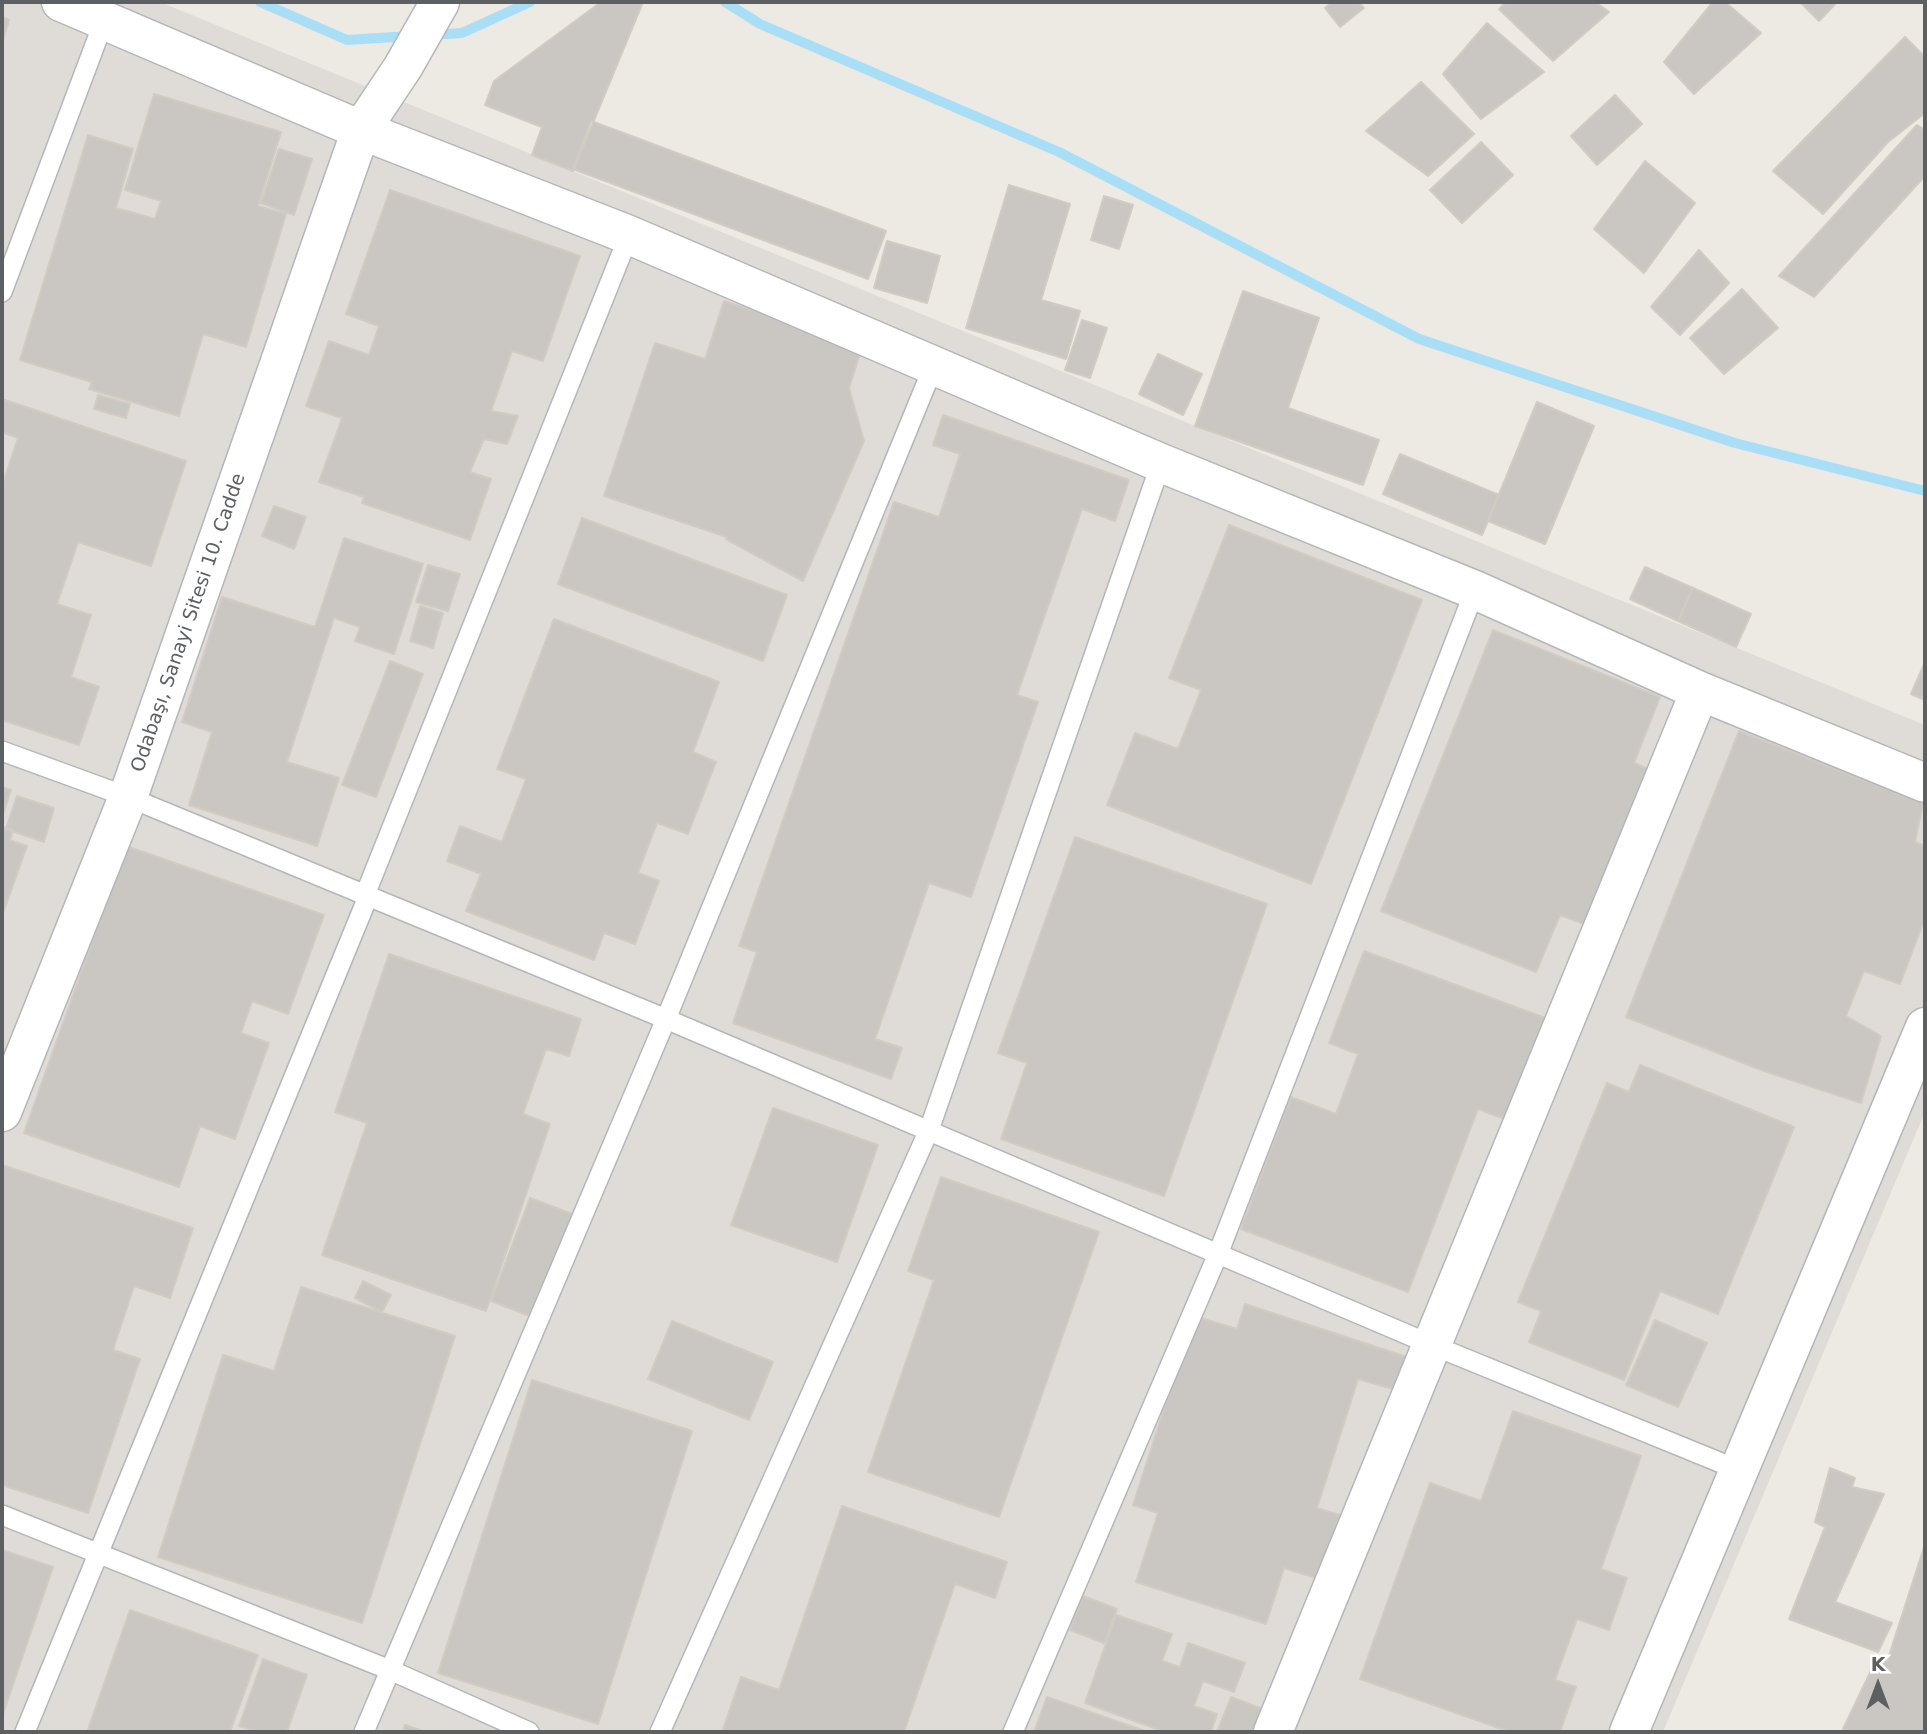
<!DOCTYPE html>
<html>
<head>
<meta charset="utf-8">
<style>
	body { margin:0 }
	#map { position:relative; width:1927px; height:1734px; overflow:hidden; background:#edeae3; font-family:"DejaVu Sans",sans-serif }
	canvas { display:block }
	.frame { position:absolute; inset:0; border:4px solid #5c6063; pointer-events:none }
	.north { position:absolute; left:1843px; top:1650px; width:70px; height:70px; -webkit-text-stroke:5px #fff; paint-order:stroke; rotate:0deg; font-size:19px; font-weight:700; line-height:28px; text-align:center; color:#5c6063 }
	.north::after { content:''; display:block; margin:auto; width:24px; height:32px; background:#5c6063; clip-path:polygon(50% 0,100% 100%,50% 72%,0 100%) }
</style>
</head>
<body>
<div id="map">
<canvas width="1927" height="1734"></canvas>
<div class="frame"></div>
<div class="north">K</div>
</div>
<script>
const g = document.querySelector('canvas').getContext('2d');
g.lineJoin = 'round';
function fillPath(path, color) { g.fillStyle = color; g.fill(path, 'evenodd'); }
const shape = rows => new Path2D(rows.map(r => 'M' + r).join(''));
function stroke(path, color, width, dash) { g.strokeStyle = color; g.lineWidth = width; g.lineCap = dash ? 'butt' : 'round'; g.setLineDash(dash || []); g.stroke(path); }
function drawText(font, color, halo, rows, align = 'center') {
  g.font = font + ' "DejaVu Sans",sans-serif'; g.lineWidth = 6; g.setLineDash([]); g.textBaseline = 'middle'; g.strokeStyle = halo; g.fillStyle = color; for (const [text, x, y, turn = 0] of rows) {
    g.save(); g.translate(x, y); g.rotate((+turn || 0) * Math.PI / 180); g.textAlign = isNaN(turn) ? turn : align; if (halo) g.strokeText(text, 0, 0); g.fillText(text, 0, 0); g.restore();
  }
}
const industrial = shape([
	[2,2,160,2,1925,725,1925,1112,1663,1732,2,1732]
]);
const stream = shape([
	[260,2,347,40,410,36],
	[725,2,760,24,1059,152,1419,339,1735,443,1925,491],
	[430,35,462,33,530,2]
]);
const building = shape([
	[601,2,643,2,573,171,532,155,542,127,485,105,494,81,601,2],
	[1332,2,1358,2,1364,8,1340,27,1325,8,1332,2],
	[1506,2,1595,2,1609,12,1553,61,1499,9,1506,2],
	[1713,2,1725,2,1761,33,1694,94,1664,62,1713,2],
	[1800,2,1837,2,1819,21,1800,2],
	[2,17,9,20,2,43,2,17],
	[1487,23,1544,72,1481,119,1443,74,1487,23],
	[1905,37,1925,57,1925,113,1888,142,1823,214,1773,171,1905,37],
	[1421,82,1474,134,1428,176,1366,131,1421,82],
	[154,94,281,132,258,206,286,214,246,347,203,334,179,416,89,389,92,382,20,360,88,135,133,149,116,208,155,219,161,201,125,190,154,94],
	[1615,95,1642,124,1597,165,1571,136,1615,95],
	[591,121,886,231,868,279,573,169,591,121],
	[1917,125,1925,130,1925,176,1814,297,1779,276,1917,125],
	[1481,142,1513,175,1462,223,1430,190,1481,142],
	[279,149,312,159,294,215,261,203,279,149],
	[1645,161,1695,203,1644,273,1594,229,1645,161],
	[1009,185,1070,204,1041,300,1080,311,1066,359,966,328,1009,185],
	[390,190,580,256,543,361,512,351,491,411,518,416,507,444,484,439,470,472,491,479,470,540,362,503,364,497,319,482,342,418,306,406,329,341,369,355,379,326,346,314,390,190],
	[1104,196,1133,205,1119,249,1091,240,1104,196],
	[887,241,940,256,927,303,874,288,887,241],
	[1699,250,1729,283,1680,335,1651,307,1699,250],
	[1742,289,1778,328,1724,374,1690,338,1742,289],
	[1243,291,1319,318,1288,408,1379,440,1363,485,1195,426,1243,291],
	[724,301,862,347,849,388,864,441,803,581,726,539,727,537,604,496,655,343,705,359,724,301],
	[1082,320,1107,328,1090,378,1065,370,1082,320],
	[1158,354,1202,374,1183,415,1139,394,1158,354],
	[98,395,130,404,126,418,94,409,98,395],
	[2,399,186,461,151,566,78,542,57,604,91,615,71,677,99,687,79,745,2,720,2,486,18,438,2,432,2,399],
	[1537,402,1594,426,1545,544,1488,521,1537,402],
	[943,415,1129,480,1115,521,1082,509,1017,695,1038,702,971,897,929,883,875,1039,902,1048,891,1079,733,1023,757,952,739,946,894,502,939,517,960,454,933,445,943,415],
	[1400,454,1499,495,1482,535,1383,494,1400,454],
	[274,506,306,517,294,549,262,536,274,506],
	[582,518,787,595,763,661,558,584,582,518],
	[1229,525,1422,600,1311,884,1107,805,1135,733,1178,749,1201,690,1169,678,1229,525],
	[344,538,423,564,394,654,355,641,360,627,334,618,287,762,339,778,317,846,189,805,212,732,182,722,222,597,315,627,344,538],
	[428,565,460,574,448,611,416,602,428,565],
	[1645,567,1693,588,1678,621,1630,599,1645,567],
	[1693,588,1751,614,1736,647,1678,621,1693,588],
	[420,606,443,613,433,648,410,641,420,606],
	[554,619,719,682,693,752,716,762,688,834,657,823,638,873,659,881,635,944,604,933,594,960,466,911,481,874,447,861,460,826,502,842,526,779,497,769,554,619],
	[1493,630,1660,697,1634,763,1657,773,1595,928,1560,915,1536,972,1381,911,1493,630],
	[390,661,423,674,376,797,342,785,390,661],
	[1925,662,1925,700,1911,694,1925,662],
	[1739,731,1923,804,1915,842,1925,846,1925,918,1900,984,1864,971,1846,1016,1881,1036,1861,1103,1761,1070,1626,1017,1739,731],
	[2,787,11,790,2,817,2,787],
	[17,796,54,808,44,842,6,829,17,796],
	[2,827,13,830,10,840,27,846,2,916,2,827],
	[1075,837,1267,904,1164,1196,1001,1139,1027,1063,998,1053,1075,837],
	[126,846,324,915,288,1014,252,1001,241,1033,269,1043,235,1139,200,1126,179,1187,24,1133,126,846],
	[1364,951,1559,1023,1521,1125,1478,1109,1408,1292,1241,1229,1291,1097,1336,1114,1358,1054,1329,1043,1364,951],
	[389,954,581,1019,569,1056,546,1049,523,1114,550,1124,486,1311,322,1255,367,1123,335,1112,389,954],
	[1640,1065,1794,1127,1718,1314,1660,1291,1624,1380,1529,1342,1541,1311,1518,1302,1607,1083,1629,1092,1640,1065],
	[773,1108,878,1145,837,1262,731,1225,773,1108],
	[2,1165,193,1228,170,1298,134,1286,113,1350,140,1359,88,1513,2,1485,2,1165],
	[941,1177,1099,1232,999,1517,868,1472,934,1280,908,1271,941,1177],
	[530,1198,575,1215,535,1318,491,1301,530,1198],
	[363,1281,391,1295,382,1312,355,1298,363,1281],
	[301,1287,455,1336,362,1623,158,1557,223,1355,274,1371,301,1287],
	[1245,1304,1407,1357,1396,1390,1358,1379,1317,1508,1340,1515,1319,1579,1284,1568,1266,1624,1136,1582,1158,1513,1133,1505,1194,1316,1237,1329,1245,1304],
	[1655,1320,1707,1343,1678,1407,1626,1385,1655,1320],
	[672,1321,773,1362,749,1420,648,1379,672,1321],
	[532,1380,692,1431,598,1724,438,1673,532,1380],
	[1513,1411,1641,1456,1601,1569,1627,1578,1609,1630,1577,1619,1555,1680,1576,1687,1560,1732,1510,1732,1360,1679,1430,1483,1481,1501,1513,1411],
	[1830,1468,1855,1478,1852,1487,1884,1494,1835,1602,1892,1623,1878,1652,1789,1619,1825,1527,1815,1522,1830,1468],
	[842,1506,1007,1562,995,1598,955,1584,904,1732,722,1732,741,1677,779,1690,842,1506],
	[1925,1544,1925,1727,1923,1732,1849,1732,1843,1729,1878,1656,1887,1662,1925,1544],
	[2,1550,53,1567,2,1717,2,1550],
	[1083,1596,1117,1609,1104,1643,1070,1630,1083,1596],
	[130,1610,258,1655,230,1732,87,1732,130,1610],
	[1116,1615,1172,1634,1162,1661,1180,1667,1188,1643,1245,1663,1234,1692,1203,1681,1194,1706,1217,1714,1211,1732,1165,1732,1085,1703,1116,1615],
	[263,1659,307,1675,287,1732,258,1732,239,1726,263,1659],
	[1047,1697,1145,1731,1145,1732,1034,1732,1047,1697],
	[1231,1697,1263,1709,1254,1732,1217,1732,1231,1697],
	[405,1725,426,1732,403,1732,405,1725]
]);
const service = shape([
	[2,292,104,21],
	[2,751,128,797,666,1019,1432,1345,1741,1471],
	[2,1515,390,1670,529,1732],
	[25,1732,365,904,365,895,629,235],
	[364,1732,666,1019,934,365],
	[660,1732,929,1130,1161,463],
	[1013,1732,1218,1254,1475,590]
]);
const minor = shape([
	[61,2,361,130,629,235,1161,463,1475,590,1700,691,1925,783],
	[1273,1732,1700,691],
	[1629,1732,1925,1027]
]);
const tertiary = shape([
	[2,1112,128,797,361,130,403,67,440,2]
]);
const streetNames = [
	["Odabaşı, Sanayi Sitesi 10. Cadde",189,623,-71]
];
fillPath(industrial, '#dfdcd8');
stroke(stream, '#a9def7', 10);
fillPath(building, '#cac7c2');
stroke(building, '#d1cbc2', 2);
stroke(service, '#b4b6b9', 22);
stroke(minor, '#b4b6b9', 41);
stroke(tertiary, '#b4b6b9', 41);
stroke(service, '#fff', 19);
stroke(minor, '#fff', 38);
stroke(tertiary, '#fff', 38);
drawText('19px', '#5c6063', '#fff', streetNames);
</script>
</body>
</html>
